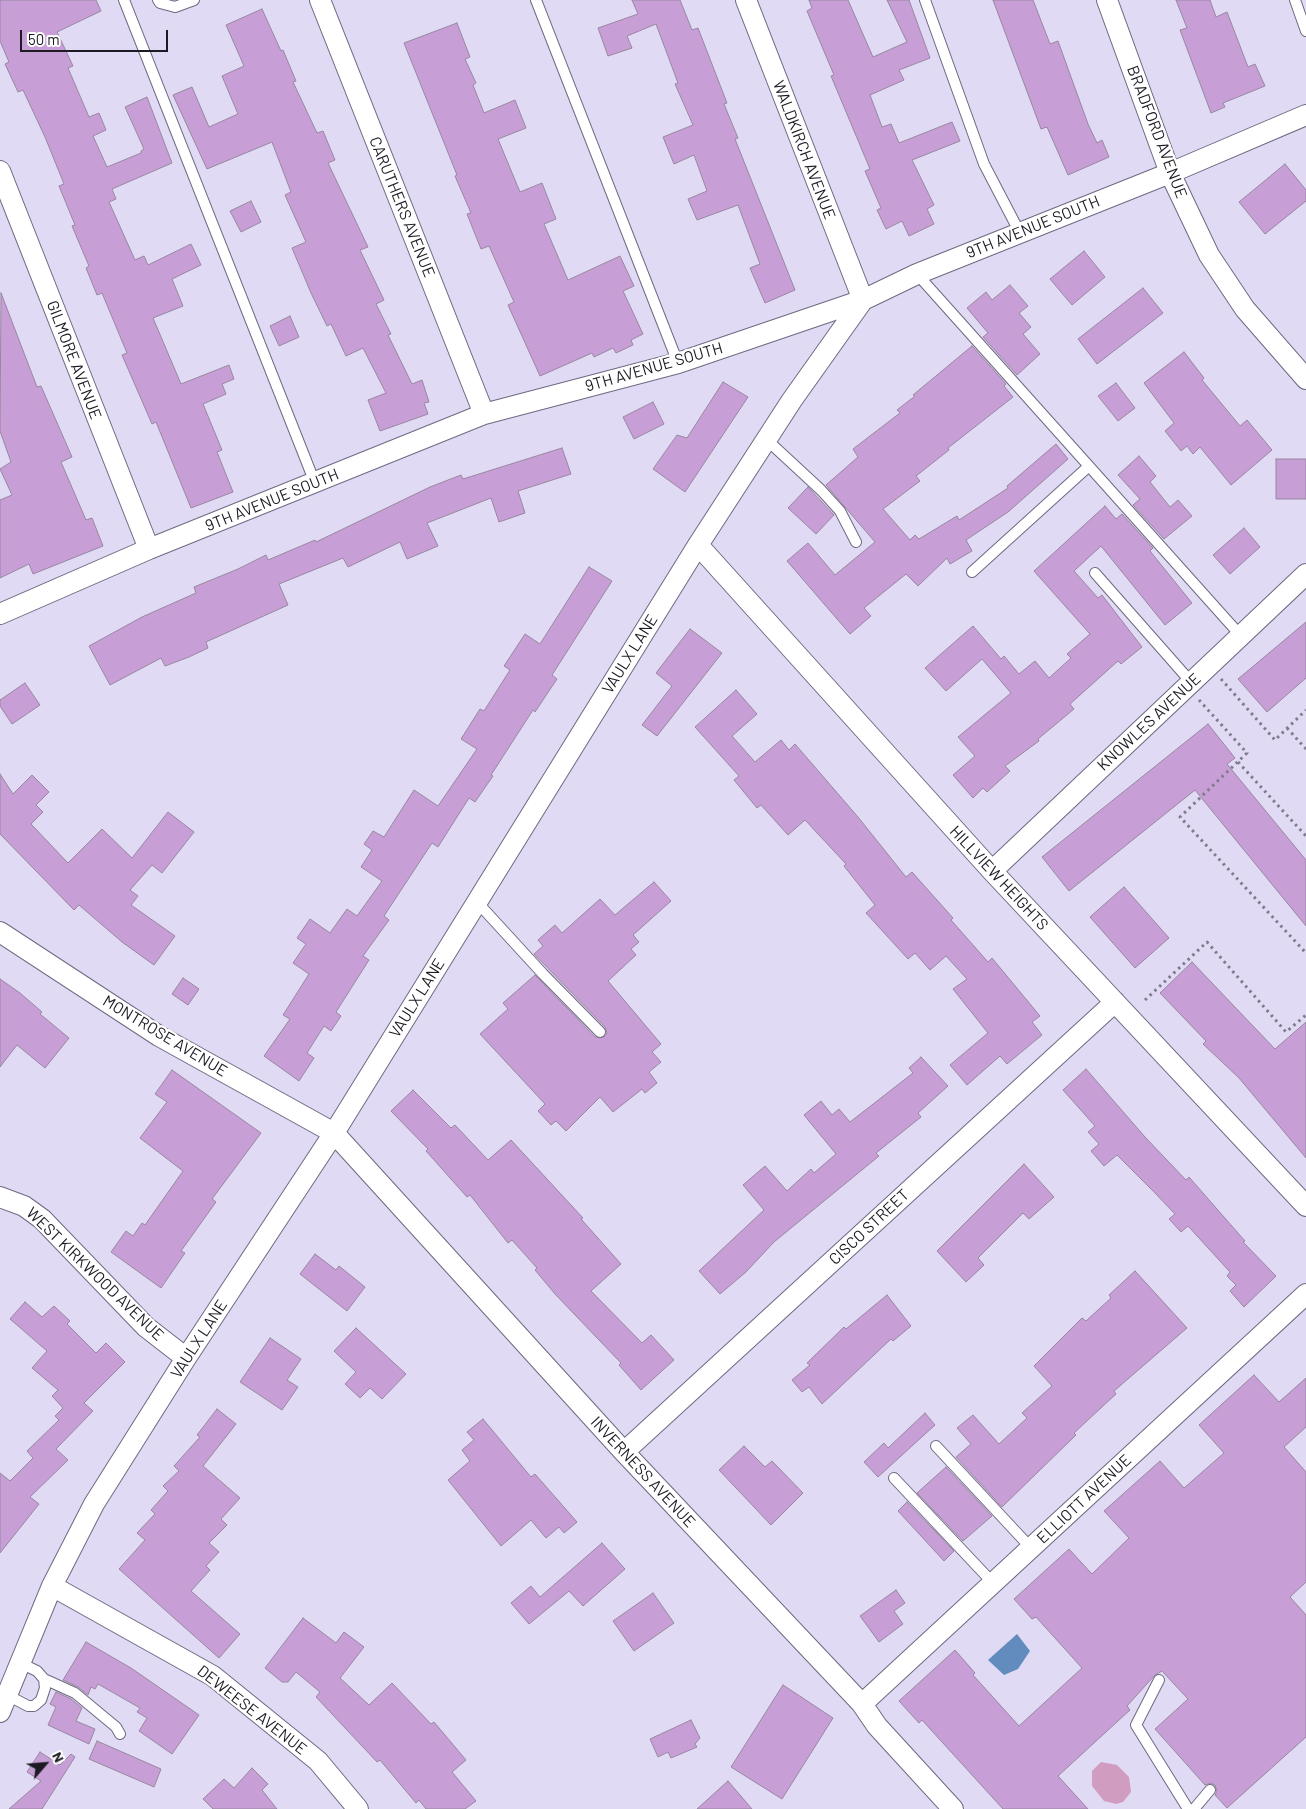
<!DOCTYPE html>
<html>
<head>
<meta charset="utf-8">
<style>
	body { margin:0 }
	#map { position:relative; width:1306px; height:1809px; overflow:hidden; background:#e0daf5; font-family:Barlow,sans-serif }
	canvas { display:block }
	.north { position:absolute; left:20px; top:1739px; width:50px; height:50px; -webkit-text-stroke:4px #fff; paint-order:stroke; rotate:63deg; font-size:14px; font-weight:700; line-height:20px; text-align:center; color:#1c1a23 }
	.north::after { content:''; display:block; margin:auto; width:18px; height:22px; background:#1c1a23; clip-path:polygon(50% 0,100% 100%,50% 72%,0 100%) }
	.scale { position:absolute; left:20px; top:30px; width:148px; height:22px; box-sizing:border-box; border:2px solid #1c1a23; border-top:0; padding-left:6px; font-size:15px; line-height:18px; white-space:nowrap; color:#1c1a23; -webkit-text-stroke:4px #fff; paint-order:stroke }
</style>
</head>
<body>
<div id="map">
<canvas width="1306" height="1809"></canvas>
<div class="north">N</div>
<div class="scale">50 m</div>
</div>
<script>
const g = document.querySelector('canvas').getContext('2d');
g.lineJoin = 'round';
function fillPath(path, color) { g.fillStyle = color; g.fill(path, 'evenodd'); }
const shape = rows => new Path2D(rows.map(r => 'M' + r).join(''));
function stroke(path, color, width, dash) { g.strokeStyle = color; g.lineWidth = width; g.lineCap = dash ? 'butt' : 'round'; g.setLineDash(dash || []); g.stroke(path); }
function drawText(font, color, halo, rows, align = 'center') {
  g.font = font + ' Barlow,sans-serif'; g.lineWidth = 4.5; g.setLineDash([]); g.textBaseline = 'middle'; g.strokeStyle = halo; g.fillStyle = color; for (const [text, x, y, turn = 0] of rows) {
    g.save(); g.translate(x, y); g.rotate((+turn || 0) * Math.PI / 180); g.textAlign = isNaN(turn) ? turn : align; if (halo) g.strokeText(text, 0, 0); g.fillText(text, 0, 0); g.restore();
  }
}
const green = shape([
	[1101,1762,1117,1765,1129,1777,1131,1792,1123,1802,1116,1804,1104,1801,1092,1786,1092,1771]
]);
const water = shape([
	[1017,1634,1030,1651,1018,1669,1004,1675,988,1660]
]);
const building = shape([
	[0,0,96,0,101,11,57,32,73,66,68,68,89,117,99,113,106,130,93,136,107,167,141,153,141,151,144,149,125,107,147,97,172,163,112,189,116,199,109,202,135,260,144,256,148,265,191,244,201,265,172,279,183,306,153,318,181,384,229,365,234,379,222,384,226,394,203,404,222,450,217,452,233,492,191,508,156,422,152,424,122,355,127,353,102,293,97,295,86,268,89,266,72,226,75,225,59,186,64,184,45,137,23,90,18,92,5,64,9,62,0,41,0,0],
	[632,0,680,0,692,30,698,28,727,103,724,104,738,138,735,139,795,290,765,303,750,268,760,264,738,205,697,220,688,199,707,191,694,155,674,164,663,137,693,125,675,84,678,83,656,24,627,36,632,48,608,56,598,28,638,14,632,0],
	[809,0,848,0,873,57,907,42,887,0,909,0,930,58,899,70,904,80,870,95,882,127,891,124,899,143,952,122,960,141,912,160,934,205,927,209,934,224,909,236,902,221,886,229,877,210,881,208,865,171,870,169,831,76,834,75,807,11,812,8,809,0],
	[993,0,1033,0,1050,44,1058,41,1088,124,1097,143,1102,140,1109,157,1068,175,1047,127,1041,129,993,0],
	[1176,0,1210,0,1216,17,1227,12,1248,67,1255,64,1265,86,1223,103,1225,107,1211,113,1180,30,1187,28,1176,0],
	[262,9,281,51,283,50,296,81,293,82,317,133,323,131,335,160,328,163,368,247,360,250,384,300,376,304,391,334,388,335,412,384,422,380,429,402,424,403,428,414,380,431,368,400,386,393,363,348,346,356,331,324,327,326,311,293,292,248,306,242,285,195,291,192,272,142,207,169,173,95,192,87,209,127,238,114,222,76,244,66,226,25,262,9],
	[457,23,470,57,465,59,476,83,473,85,484,113,515,100,526,128,498,139,520,192,542,183,556,219,544,224,568,280,620,256,634,286,623,291,643,334,631,340,633,345,616,353,613,348,594,357,592,353,540,376,508,305,514,302,489,246,481,249,467,214,471,213,455,176,457,175,404,43,457,23],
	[1285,164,1306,190,1306,201,1265,234,1239,202,1285,164],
	[251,201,261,222,241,232,230,211,251,201],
	[1084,251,1105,277,1072,305,1050,279,1084,251],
	[1010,285,1028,306,1019,313,1031,327,1023,334,1040,354,1017,375,983,337,988,333,967,308,986,292,992,300,1010,285],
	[1143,288,1163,313,1097,364,1078,339,1143,288],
	[1,293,37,387,41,386,72,457,61,462,86,520,92,518,103,546,33,574,29,564,0,578,0,500,12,495,0,469,11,462,0,431,1,293],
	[290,316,299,337,279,346,270,326,290,316],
	[972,346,1006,384,1004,386,1013,397,948,448,949,450,916,476,920,481,883,509,910,540,915,535,919,539,957,516,959,520,1008,488,1007,486,1056,444,1068,459,1008,512,966,540,972,551,950,564,947,558,918,586,906,574,864,608,871,616,850,634,787,561,808,543,835,575,875,542,826,485,858,457,853,449,900,413,897,410,915,396,913,395,972,346],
	[1184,352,1204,378,1202,380,1240,426,1247,420,1272,450,1231,485,1200,447,1193,454,1187,446,1181,451,1165,431,1174,423,1144,383,1184,352],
	[723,382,748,397,685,492,653,469,677,435,687,438,723,382],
	[1116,383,1135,408,1118,421,1098,396,1116,383],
	[653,402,664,424,634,439,623,417,653,402],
	[562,448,571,474,518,491,525,513,499,522,491,498,427,523,438,546,407,559,400,542,348,567,343,558,279,584,288,605,206,642,208,648,189,657,165,666,161,658,110,685,89,646,142,617,196,593,194,587,238,569,266,555,268,560,315,540,316,542,430,487,461,475,463,479,562,448],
	[1139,456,1156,476,1150,482,1170,507,1178,500,1192,516,1164,539,1133,505,1140,499,1118,475,1139,456],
	[1276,459,1306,459,1306,499,1276,499,1276,459],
	[808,487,834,515,816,534,788,508,808,487],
	[1105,506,1116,519,1122,514,1153,548,1150,551,1192,603,1165,625,1101,546,1074,571,1098,598,1102,595,1142,647,1121,664,1118,661,1070,704,1074,709,1038,739,1039,741,1005,766,1010,771,987,792,983,788,973,798,953,775,975,756,958,737,1011,693,982,659,946,691,925,668,973,626,1001,659,1004,656,1019,674,1035,661,1049,678,1071,658,1067,654,1090,634,1034,571,1105,506],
	[1244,528,1260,547,1230,574,1213,555,1244,528],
	[589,567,612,581,552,675,557,679,535,712,533,710,491,775,493,776,475,802,469,798,438,847,432,843,384,916,389,920,363,956,369,960,336,1012,341,1016,331,1031,324,1026,307,1053,314,1058,299,1081,264,1056,290,1019,283,1015,309,974,293,963,306,944,297,938,310,919,330,933,347,909,357,916,382,881,361,867,372,850,364,844,373,831,384,837,414,790,438,806,477,749,461,739,480,709,484,711,510,670,504,666,525,634,540,644,589,567],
	[1306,622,1306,678,1267,712,1238,679,1306,622],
	[690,629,722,653,657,736,642,725,672,686,656,673,690,629],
	[25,683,40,705,12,724,0,706,0,700,25,683],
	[736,690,757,714,732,736,755,762,781,740,789,750,795,744,858,817,906,877,912,872,953,918,951,920,988,962,992,958,1040,1016,1032,1022,1042,1035,1007,1064,1000,1056,967,1085,950,1065,988,1033,953,989,967,979,946,956,930,970,915,953,908,959,866,913,875,905,844,866,846,864,805,820,788,835,761,805,757,808,734,780,739,776,695,727,736,690],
	[1208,724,1235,758,1227,764,1306,860,1306,926,1195,790,1069,891,1042,857,1208,724],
	[0,774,13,794,32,775,49,792,36,805,43,812,31,824,68,863,102,829,132,858,168,812,194,832,162,873,152,865,130,890,138,896,131,905,175,936,154,965,122,942,79,905,74,910,0,834,0,774],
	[654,882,671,901,633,935,639,942,631,949,636,955,608,981,661,1044,652,1052,661,1062,649,1072,657,1083,645,1093,642,1089,613,1112,600,1097,566,1131,556,1121,551,1125,538,1111,545,1104,480,1034,508,1009,503,1003,535,975,595,1037,604,1037,607,1033,605,1027,534,954,543,946,538,940,555,925,562,933,600,899,615,915,654,882],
	[1124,887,1169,938,1135,968,1090,917,1124,887],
	[1192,962,1275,1049,1306,1022,1306,1158,1239,1078,1203,1044,1206,1041,1160,993,1192,962],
	[183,978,199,989,188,1005,172,994,183,978],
	[0,979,20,993,42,1012,40,1014,69,1038,45,1068,17,1045,0,1067,0,979],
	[921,1057,948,1086,918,1113,921,1117,876,1153,879,1156,774,1242,746,1272,720,1294,699,1271,764,1210,743,1185,765,1166,787,1191,811,1169,814,1173,836,1154,804,1115,821,1101,832,1115,839,1109,850,1122,913,1073,909,1068,921,1057],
	[1086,1069,1145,1137,1186,1180,1189,1177,1245,1241,1243,1242,1276,1276,1244,1307,1230,1291,1236,1285,1227,1276,1230,1272,1188,1226,1181,1232,1169,1219,1175,1214,1154,1192,1117,1155,1104,1166,1091,1151,1099,1144,1088,1132,1095,1126,1063,1090,1086,1069],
	[172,1070,261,1133,212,1199,216,1202,181,1251,185,1253,161,1288,111,1252,126,1231,133,1236,142,1223,145,1225,183,1171,140,1138,167,1102,155,1094,172,1070],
	[413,1090,451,1128,455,1125,488,1160,511,1140,583,1218,581,1219,621,1264,591,1291,642,1343,651,1335,674,1360,641,1390,619,1365,621,1363,555,1294,535,1270,537,1268,512,1240,508,1243,470,1195,467,1197,426,1151,428,1149,391,1111,413,1090],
	[1024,1164,1054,1197,1029,1219,1023,1213,978,1258,984,1265,966,1282,937,1251,1024,1164],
	[315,1254,336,1270,339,1266,365,1287,347,1311,300,1274,315,1254],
	[1135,1271,1187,1328,1114,1391,1116,1394,1074,1433,1076,1435,1002,1507,956,1457,971,1444,957,1428,973,1415,999,1444,1027,1418,1022,1413,1052,1386,1034,1366,1082,1318,1086,1321,1111,1298,1109,1295,1135,1271],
	[887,1295,911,1326,893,1341,891,1339,822,1404,809,1387,802,1392,792,1380,810,1365,807,1363,844,1327,846,1329,887,1295],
	[25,1302,42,1317,54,1306,70,1321,67,1324,96,1353,106,1343,125,1362,84,1403,93,1411,56,1449,68,1460,30,1497,39,1504,0,1553,0,1473,10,1481,33,1458,27,1451,59,1420,55,1416,63,1408,52,1396,58,1390,32,1368,47,1351,10,1319,25,1302],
	[356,1328,406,1374,382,1399,370,1388,360,1398,345,1384,356,1372,334,1351,356,1328],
	[270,1338,301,1359,287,1380,298,1387,282,1410,240,1382,270,1338],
	[1254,1375,1279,1402,1306,1378,1306,1427,1284,1447,1306,1472,1306,1582,1290,1597,1306,1615,1306,1737,1227,1808,1215,1795,1217,1791,1215,1785,1211,1783,1205,1785,1155,1729,1188,1699,1162,1671,1155,1675,1127,1706,1130,1710,1058,1776,1088,1809,1003,1809,922,1720,919,1723,899,1701,955,1650,975,1673,973,1675,1019,1726,1082,1668,1036,1617,1032,1619,1014,1599,1069,1549,1092,1574,1129,1538,1104,1511,1160,1461,1184,1488,1224,1453,1199,1425,1254,1375],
	[217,1409,236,1424,203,1466,240,1498,221,1519,227,1525,209,1543,219,1552,206,1566,210,1570,191,1591,240,1634,219,1658,119,1569,145,1540,137,1533,155,1514,151,1510,168,1491,163,1486,179,1471,174,1466,200,1437,197,1435,217,1409],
	[925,1413,935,1425,878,1477,864,1462,884,1443,888,1448,925,1413],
	[483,1419,531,1477,535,1474,577,1522,564,1533,559,1527,546,1538,531,1520,501,1546,448,1480,470,1461,462,1450,474,1440,467,1432,483,1419],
	[744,1446,765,1467,772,1461,803,1493,771,1525,719,1470,744,1446],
	[946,1467,992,1516,963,1541,917,1493,946,1467],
	[907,1502,954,1551,944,1561,898,1511,907,1502],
	[602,1543,625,1569,583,1606,569,1591,529,1624,511,1603,531,1586,540,1597,602,1543],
	[896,1590,905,1603,894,1611,903,1624,879,1642,860,1616,896,1590],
	[653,1593,674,1623,634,1651,613,1621,653,1593],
	[303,1618,336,1643,344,1632,364,1647,340,1678,369,1705,392,1683,431,1724,434,1722,466,1760,452,1772,476,1801,465,1809,426,1809,419,1800,416,1803,380,1760,377,1762,316,1697,320,1692,296,1672,288,1682,282,1682,265,1668,303,1618],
	[86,1642,131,1668,199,1715,172,1754,139,1731,147,1718,137,1712,140,1708,98,1684,95,1689,91,1687,88,1695,78,1687,63,1680,86,1642],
	[783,1685,833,1718,782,1799,731,1767,783,1685],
	[56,1692,71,1699,82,1708,76,1721,95,1729,89,1744,48,1725,56,1707,50,1704,56,1692],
	[691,1720,700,1738,695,1744,697,1747,671,1758,668,1752,658,1757,650,1739,691,1720],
	[97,1741,161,1769,154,1787,89,1759,97,1741],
	[40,1752,60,1765,71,1754,75,1757,42,1809,9,1809,41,1781,27,1772,40,1752],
	[252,1768,268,1784,262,1790,277,1809,213,1809,203,1799,224,1779,234,1788,252,1768],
	[728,1781,752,1809,697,1809,728,1781]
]);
const path = shape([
	[1221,679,1275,740,1306,710],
	[1199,700,1247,753,1180,817,1306,953],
	[1287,728,1306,749],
	[1238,762,1306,836],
	[1145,1000,1207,942,1286,1032,1306,1015]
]);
const service = shape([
	[124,0,315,483],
	[158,0,160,3,175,7,194,0],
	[536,0,678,363],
	[925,0,984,164,1020,233],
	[1295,0,1306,31],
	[917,274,1241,636],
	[767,440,821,490,840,511,856,542],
	[972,572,1089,466],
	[1095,573,1191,682],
	[477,902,543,974,600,1032],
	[936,1446,1031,1548],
	[894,1478,993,1583],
	[44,1679,75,1693,116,1727,120,1734],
	[1159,1680,1136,1725,1188,1809],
	[7,1695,28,1706,34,1706,41,1700,45,1688,44,1679,37,1671,20,1663],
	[1194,1809,1210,1790]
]);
const minor = shape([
	[320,0,484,414],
	[1107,0,1170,173,1209,255,1245,309,1306,379],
	[0,171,149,549],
	[698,545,992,871,1306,1206],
	[0,614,149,549,484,414,678,363,863,300,917,274,1170,173,1306,115],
	[992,871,1306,574],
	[0,932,159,1036,334,1133,624,1452,862,1704,877,1726,953,1809],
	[0,1197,24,1206,42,1219,146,1327,186,1358],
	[624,1452,1115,1002],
	[52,1586,213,1676,318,1761,358,1809],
	[862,1704,1306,1294],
	[0,1712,52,1586,94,1504,186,1358,334,1133,698,545,792,400,863,300,746,0]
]);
const streetNames = [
	["BRADFORD AVENUE",1157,132,69],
	["WALDKIRCH AVENUE",804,150,69],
	["CARUTHERS AVENUE",402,207,68],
	["9TH AVENUE SOUTH",1033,227,-22],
	["GILMORE AVENUE",74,360,69],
	["9TH AVENUE SOUTH",654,367,-16],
	["9TH AVENUE SOUTH",272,500,-22],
	["VAULX LANE",630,654,-58],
	["KNOWLES AVENUE",1149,722,-43],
	["HILLVIEW HEIGHTS",999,878,47],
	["VAULX LANE",417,998,-58],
	["MONTROSE AVENUE",165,1036,31],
	["CISCO STREET",869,1227,-43],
	["WEST KIRKWOOD AVENUE",95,1274,44],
	["VAULX LANE",199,1339,-57],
	["INVERNESS AVENUE",643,1472,47],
	["ELLIOTT AVENUE",1084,1499,-43],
	["DEWEESE AVENUE",252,1710,38]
];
fillPath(green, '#d09cc0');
fillPath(water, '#628cbe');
fillPath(building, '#c79fd6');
stroke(building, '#98879e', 1);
stroke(service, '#6f6981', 12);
stroke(minor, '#6f6981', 22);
stroke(path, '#7f7b8e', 3, [2.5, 4]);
stroke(service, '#fff', 10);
stroke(minor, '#fff', 20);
drawText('16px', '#1c1a23', '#fff', streetNames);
</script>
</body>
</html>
